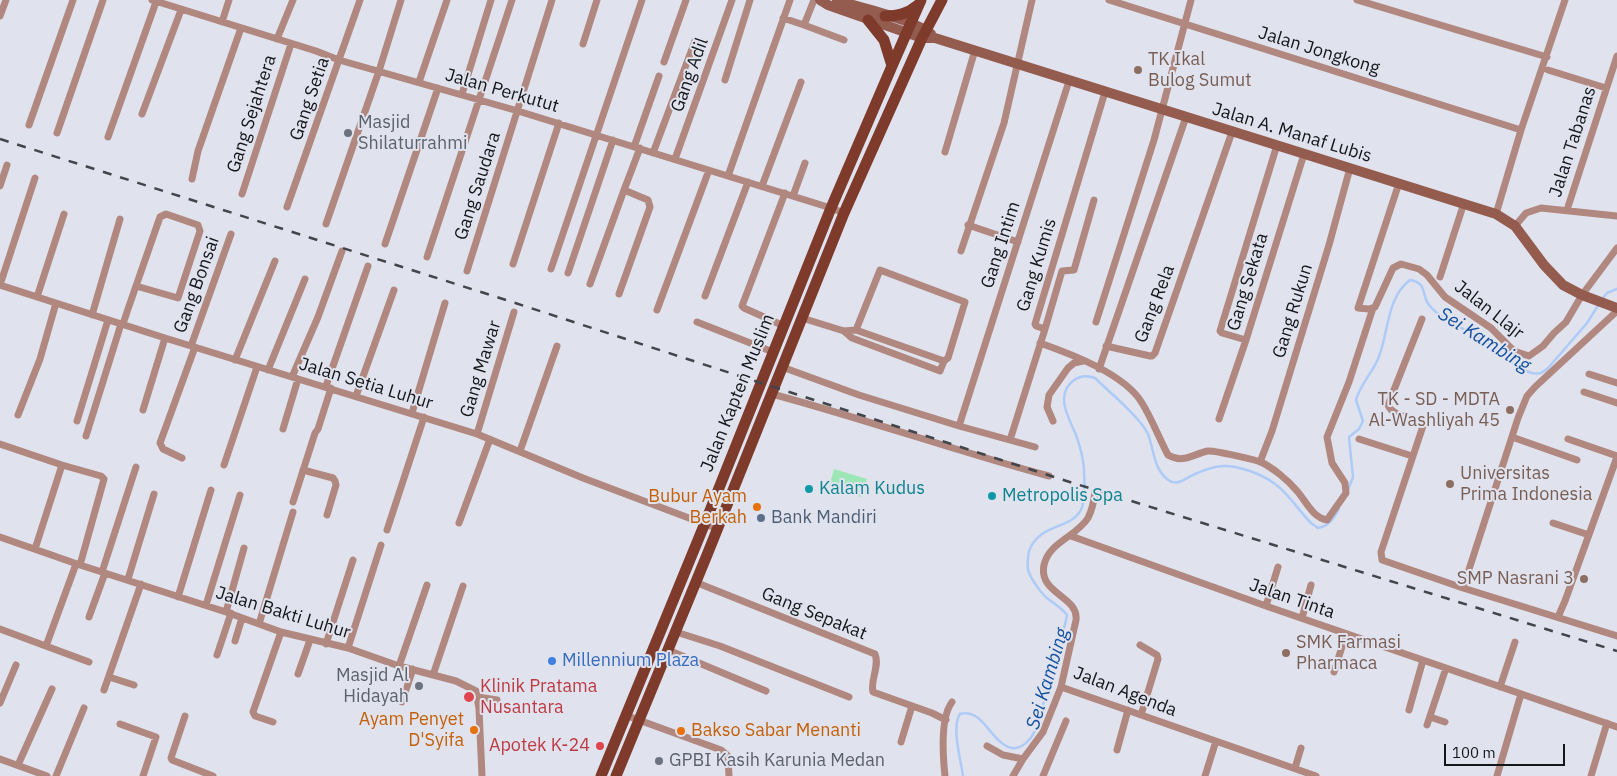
<!DOCTYPE html>
<html>
<head>
<meta charset="utf-8">
<style>
	body { margin:0 }
	#map { position:relative; width:1617px; height:776px; overflow:hidden; background:#e0e3ee; font-family:"IBM Plex Sans",sans-serif }
	canvas { display:block }
	.scale { position:absolute; left:1444px; top:744px; width:121px; height:22px; box-sizing:border-box; border:2px solid #15161a; border-top:0; padding-left:6px; font-size:15px; line-height:18px; white-space:nowrap; color:#15161a; -webkit-text-stroke:4px #e0e3ee; paint-order:stroke }
</style>
</head>
<body>
<div id="map">
<canvas width="1617" height="776"></canvas>
<div class="scale">100 m</div>
</div>
<script>
const context = document.querySelector('canvas').getContext('2d');
context.lineJoin = 'round';
function paint(path, color) {
  context.fillStyle = color;
  context.fill(path, 'evenodd');
}
function strokePath(path, color, width, dash) {
  context.strokeStyle = color;
  context.lineWidth = width;
  context.lineCap = dash ? 'butt' : 'round';
  context.setLineDash(dash || []);
  context.stroke(path);
}
function drawText(font, color, halo, rows, align = 'center') {
  context.font = font + ' "IBM Plex Sans",sans-serif';
  context.lineWidth = 4;
  context.setLineDash([]);
  context.textBaseline = 'middle';
  context.strokeStyle = halo;
  context.fillStyle = color;
  for (const [text, x, y, turn = 0] of rows) {
    context.save();
    context.translate(x, y);
    context.rotate((+turn || 0) * Math.PI / 180);
    context.textAlign = isNaN(turn) ? turn : align;
    if (halo) context.strokeText(text, 0, 0);
    context.fillText(text, 0, 0);
    context.restore();
  }
}
paint(new Path2D(`
	M834,469L867,479L861,497L829,487Z`), '#9de7b7');
strokePath(new Path2D(`
	M1602,299L1607,293L1617,289
	M1348,490L1353,477L1349,437L1359,429L1363,421L1356,400C1360,385 1372,373 1378,359C1389,333 1386,298 1410,280C1428,283 1421,295 1429,305C1443,322 1467,329 1484,341C1499,351 1514,368 1532,373C1540,375 1544,372 1549,367L1587,323L1599,304
	M963,776C961,760 951,727 960,714C983,707 991,744 1012,748C1018,749 1025,745 1029,740C1044,722 1044,693 1050,671C1055,652 1064,635 1067,615C1061,607 1054,604 1047,598C1040,592 1031,579 1028,570C1027,564 1028,557 1029,551C1039,524 1068,529 1079,513C1087,502 1084,482 1084,469C1083,457 1080,446 1076,435C1069,418 1054,395 1074,380C1081,375 1087,375 1095,378C1109,392 1140,417 1148,434C1154,450 1154,472 1170,481C1179,486 1187,477 1195,474C1204,470 1214,466 1224,466C1240,466 1262,474 1275,484C1289,494 1299,511 1311,523L1318,528C1329,526 1334,518 1339,509`), '#adcbf6', 2.5);
strokePath(new Path2D(`
	M152,0L316,51L339,60L518,111L831,208L844,213
	M1109,0L1521,130
	M1357,0L1547,57
	M0,16L6,0
	M783,18L804,25L814,0
	M222,22L229,0
	M804,25L844,40
	M277,39L293,0
	M583,44L597,0
	M664,62L686,0
	M1548,70L1606,88
	M725,80L750,0
	M419,82L447,0
	M462,94L491,0
	M142,114L181,10
	M29,125L73,0
	M57,133L103,0
	M108,137L156,2
	M634,147L659,76
	M945,152L975,50
	M653,153L695,41
	M675,159L732,0
	M728,176L790,0
	M192,179L198,151L241,28
	M1399,183L1358,308L1369,309L1375,307L1393,268L1401,264L1419,269L1427,275L1445,297L1491,328L1514,351L1529,356L1543,346L1554,333L1566,322L1582,295L1617,248
	M0,186L7,165
	M762,186L801,82
	M242,194L291,44
	M793,196L805,163
	M287,207L360,0
	M1567,210L1617,56
	M1496,214L1521,130L1565,0
	M326,224L379,71L401,0
	M968,225L1018,242
	M1515,226L1526,213L1541,208L1617,216
	M385,244L438,88
	M961,251L1004,123L1032,0
	M427,257L512,0
	M513,264L559,123
	M551,269L642,0
	M467,271L552,0
	M568,273L613,140
	M1440,277L1464,203
	M590,284L624,190
	M0,285L165,338L477,434L583,478L718,529
	M0,285L35,178
	M619,294L650,207L648,200L624,190L640,148
	M705,296L748,182
	M37,297L64,214
	M657,310L709,170
	M92,315L120,219
	M802,318L844,331L856,330L944,361
	M1422,319L1388,405C1393,418 1415,416 1423,426L1381,552L1382,560L1463,588L1617,636
	M697,322L773,352
	M1096,322L1154,140L1191,0
	M123,324L128,309L160,217L166,214L198,225L200,231L178,298L136,286
	M784,326L744,308L742,306L785,193
	M1045,329L1062,271L1074,270L1094,200
	M844,331L852,338L940,371L944,361L948,358L965,302L880,270L856,330
	M1246,340L1222,333L1220,331L1277,145
	M1040,343C1071,354 1125,374 1142,403C1152,419 1159,438 1168,455C1183,464 1193,454 1208,451C1214,450 1255,460 1261,462C1273,468 1288,480 1297,491C1306,501 1312,517 1327,520L1346,493L1345,483L1332,463L1327,437L1349,382L1373,308
	M191,346L231,234
	M1106,346L1150,356H1152L1155,353L1232,132
	M235,360L275,261
	M782,367L859,395L959,426L1069,81
	M1099,369L1186,117
	M268,370L305,279
	M1589,374L1617,383
	M292,377L318,317L342,251
	M326,386L368,266
	M1584,392L1617,403
	M772,394C865,419 956,451 1049,476
	M356,396L394,290
	M143,410L165,338
	M412,413L445,303
	M18,415L40,359L56,303
	M1219,419L1246,340L1304,154
	M77,421L108,320
	M1053,421L1047,407L1049,395L1068,368L1074,363L1083,361
	M959,426L1035,447
	M283,429L298,379
	M477,434L514,312
	M86,436L121,324
	M1512,437L1577,460
	M1359,439L1412,456
	M1568,439L1617,456
	M1010,440L1045,329L1036,326L1035,324L1105,92
	M0,444L62,465L101,476L104,479L80,565
	M520,451L557,346
	M182,458L163,449L160,443L195,347
	M1260,462L1272,431L1329,245L1350,168
	M224,465L257,367
	M303,470L333,478L335,481L336,485L327,515
	M293,502L315,433L318,429L331,388
	M459,523L490,439
	M1553,523L1589,535
	M387,530L424,417
	M1071,536L1266,606L1617,727
	M0,537L80,565L226,612L281,632L348,648L399,666L456,681L476,691L479,709L482,776
	M35,549L62,465
	M102,572L136,467
	M128,579L154,494
	M695,582L875,654C880,666 870,680 873,692L932,713L946,720
	M1463,588L1518,418L1527,396L1535,387L1617,311
	M178,597L211,490
	M206,605L240,495
	M1266,606L1278,567
	M226,612L244,548
	M89,617L105,573
	M1558,617L1565,601L1617,457
	M1302,618L1311,585
	M259,624L293,512
	M0,629L89,662
	M676,632L720,646L849,697
	M235,641L242,618
	M326,644L353,560
	M1140,645L1157,655L1158,659L1141,715
	M46,646L76,564
	M348,648L381,545
	M668,650L766,691
	M217,655L231,613
	M399,666L427,585
	M1334,672L1346,634
	M298,674L310,640
	M433,675L463,586
	M109,677L134,685
	M1061,687L1316,776
	M1500,687L1515,642
	M104,690L141,584
	M478,697L497,700
	M402,702L413,669
	M0,703L16,665
	M1409,710L1423,660
	M625,715L721,750L728,756L729,776
	M185,716L171,758L172,760L213,776
	M1430,717L1445,722
	M273,722L255,716L253,712L281,632
	M120,724L156,737L143,776
	M1427,725L1446,668
	M901,742L912,706
	M987,746L1003,755L1023,759L1013,776
	M1117,750L1128,710
	M0,759L47,776
	M1023,759L1043,732L1061,687L1076,620C1079,596 1038,594 1044,565C1049,542 1076,537 1088,518C1092,510 1094,501 1095,492
	M18,765L52,689
	M1295,768L1301,748
	M56,776L84,708
	M945,776C943,757 940,718 952,702
	M1043,776L1066,721
	M1205,776L1216,741
	M1497,776L1521,694
	M1591,776L1607,723`), '#b0887f', 7);
strokePath(new Path2D(`
	M820,0L828,5L922,38H935L1496,214L1515,226L1544,265L1563,285L1582,295L1617,308
	M837,0C859,8 916,20 931,34`), '#945c4f', 10);
strokePath(new Path2D(`
	M885,16C898,16 907,14 918,5
	M868,20L884,40L892,66
	M601,776L705,523L831,208L892,66L921,0
	M616,776L707,555L844,213L922,38L942,0`), '#7e3b2c', 11);
strokePath(new Path2D(`
	M0,139L506,300L761,383L1073,483L1617,651`), '#43454a', 2.5, [9, 9]);
for (const [x, y, r, color] of [
	[1138,70,5,"#8d6e63"],
	[348,133,5,"#6b7280"],
	[1510,410,5,"#8d6e63"],
	[1450,484,5,"#8d6e63"],
	[809,489,5,"#0f9aa8"],
	[992,496,5,"#0f9aa8"],
	[757,507,5,"#e8710a"],
	[761,518,5,"#5c6f8a"],
	[1584,579,5,"#8d6e63"],
	[1286,653,5,"#8d6e63"],
	[552,661,5,"#3f7fe0"],
	[419,686,5,"#6b7280"],
	[469,697,6,"#e0444e"],
	[474,730,5,"#e8710a"],
	[681,731,5,"#e8710a"],
	[600,746,5,"#e0444e"],
	[659,761,5,"#6b7280"]
]) {
  const dot = new Path2D();
  dot.arc(x, y, r, 0, 2 * Math.PI);
  context.fillStyle = color;
  context.fill(dot);
  strokePath(dot, '#e0e3ee', 2);
}
drawText('18px', '#15161a', '#e0e3ee', [
	["Jalan Jongkong",1319,51,17],
	["Gang Adil",690,75,-70],
	["Jalan Perkutut",502,91,16],
	["Gang Setia",310,99,-71],
	["Gang Sejahtera",252,114,-72],
	["Jalan A. Manaf Lubis",1292,133,17],
	["Jalan Tabanas",1573,142,-72],
	["Gang Saudara",478,186,-72],
	["Gang Intim",1001,245,-72],
	["Gang Kumis",1037,265,-73],
	["Gang Sekata",1248,282,-73],
	["Gang Bonsai",197,285,-70],
	["Gang Rela",1155,304,-69],
	["Jalan Llajr",1489,310,38],
	["Gang Rukun",1293,311,-73],
	["Gang Mawar",481,369,-73],
	["Jalan Setia Luhur",366,384,17],
	["Jalan Kapten Muslim",738,393,-68],
	["Jalan Tinta",1292,599,19],
	["Jalan Bakti Luhur",283,613,17],
	["Gang Sepakat",814,614,22],
	["Jalan Agenda",1125,692,21]
]);
drawText('18px', '#785e54', '#e0e3ee', [
	["TK Ikal",1148,60],
	["Bulog Sumut",1148,81],
	["TK - SD - MDTA",1500,400,"right"],
	["Al-Washliyah 45",1500,421,"right"],
	["Universitas",1460,474],
	["Prima Indonesia",1460,495],
	["SMP Nasrani 3",1574,579,"right"],
	["SMK Farmasi",1296,643],
	["Pharmaca",1296,664]
], 'left');
drawText('18px', '#5b616d', '#e0e3ee', [
	["Masjid",358,123],
	["Shilaturrahmi",358,144],
	["Masjid Al",409,676,"right"],
	["Hidayah",409,697,"right"],
	["GPBI Kasih Karunia Medan",669,761]
], 'left');
drawText('18px', '#0d838f', '#e0e3ee', [
	["Kalam Kudus",819,489],
	["Metropolis Spa",1002,496]
], 'left');
drawText('18px', '#c56008', '#e0e3ee', [
	["Bubur Ayam",747,497],
	["Berkah",747,518],
	["Ayam Penyet",464,720],
	["D'Syifa",464,741],
	["Bakso Sabar Menanti",691,731,"left"]
], 'right');
drawText('18px', '#4e5e75', '#e0e3ee', [
	["Bank Mandiri",771,518]
], 'left');
drawText('18px', '#366cbe', '#e0e3ee', [
	["Millennium Plaza",562,661]
], 'left');
drawText('18px', '#be3a42', '#e0e3ee', [
	["Klinik Pratama",480,687],
	["Nusantara",480,708],
	["Apotek K-24",590,746,"right"]
], 'left');
drawText('italic 19px', '#1351a1', '#e0e3ee', [
	["Sei Kambing",1484,340,32],
	["Sei Kambing",1048,679,-73]
]);
</script>
</body>
</html>
